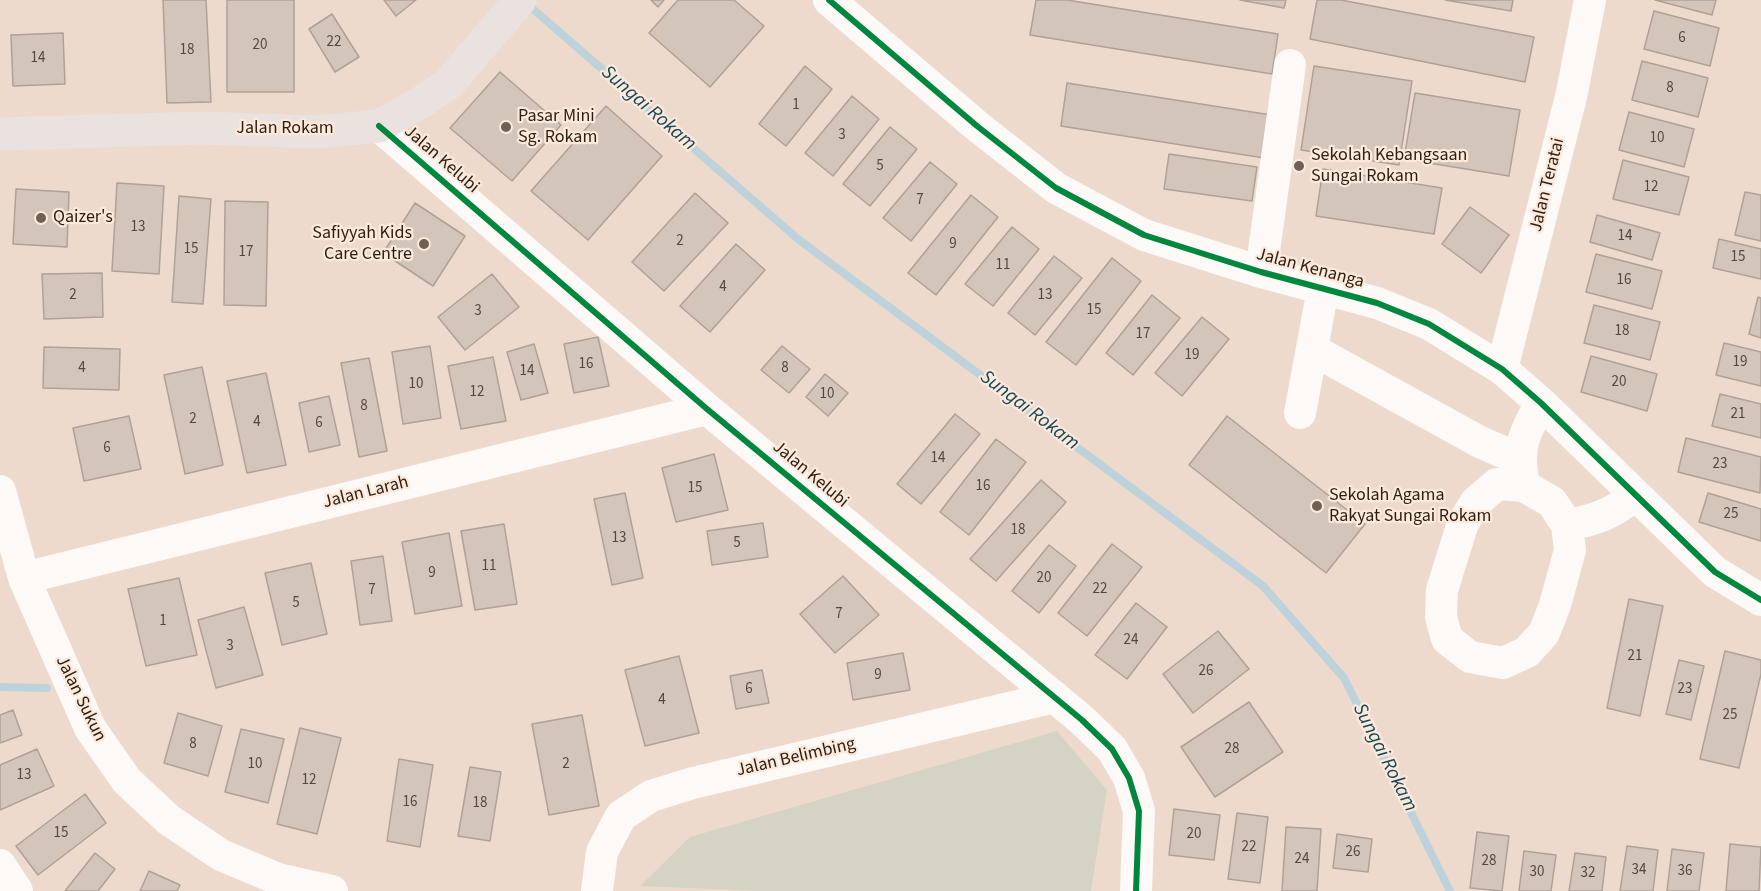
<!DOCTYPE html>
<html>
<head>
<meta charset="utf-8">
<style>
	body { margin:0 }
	canvas { display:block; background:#eddacc }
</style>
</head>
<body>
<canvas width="1761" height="891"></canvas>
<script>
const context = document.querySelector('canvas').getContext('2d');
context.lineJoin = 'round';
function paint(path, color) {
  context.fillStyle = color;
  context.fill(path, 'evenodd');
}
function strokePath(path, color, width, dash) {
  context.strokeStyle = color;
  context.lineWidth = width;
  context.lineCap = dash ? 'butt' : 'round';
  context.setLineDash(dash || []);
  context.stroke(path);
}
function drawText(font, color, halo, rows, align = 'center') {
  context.font = font + ' "Source Sans 3",sans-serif';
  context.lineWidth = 4.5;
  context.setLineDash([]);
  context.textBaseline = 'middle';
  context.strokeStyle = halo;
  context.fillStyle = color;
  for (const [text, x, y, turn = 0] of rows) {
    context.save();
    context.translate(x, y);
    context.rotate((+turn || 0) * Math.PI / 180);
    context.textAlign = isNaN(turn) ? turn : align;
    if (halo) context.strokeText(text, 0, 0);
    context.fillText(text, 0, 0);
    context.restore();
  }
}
paint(new Path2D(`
	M1057,731L1107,790L1091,891H756L640,886L690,837Z`), '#d5d4c4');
strokePath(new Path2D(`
	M526,3L798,239L1263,586L1344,678L1450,891
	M0,687L47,688`), '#bdd2db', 8);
const building = new Path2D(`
	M163,0H206L211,102L167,103Z
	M227,0H294V92H227Z
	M384,0H416L396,16Z
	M651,0H664L658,7Z
	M678,0H734L764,26L710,87L649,33Z
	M1036,0H1067L1278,34L1272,74L1030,35Z
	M1240,0H1286L1284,8Z
	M1317,0H1341L1534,37L1525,82L1310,39Z
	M1445,0H1513L1511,11Z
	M1655,0H1716L1712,15Z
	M1654,11L1719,28L1710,66L1644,49Z
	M332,14L359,57L335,72L309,29Z
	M63,33L65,84L13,86L11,35Z
	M1642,61L1708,78L1698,117L1632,100Z
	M805,66L832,89L786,146L759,124Z
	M1314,66L1412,81L1399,165L1301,150Z
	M500,72L561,125L512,181L450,128Z
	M1067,83L1271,115L1264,158L1061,126Z
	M1415,93L1520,110L1509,176L1404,159Z
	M852,96L879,119L833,176L805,153Z
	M606,106L662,156L588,240L531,191Z
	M1629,112L1694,129L1684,167L1619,150Z
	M890,127L917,149L870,206L843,184Z
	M1169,154L1257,167L1252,201L1164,189Z
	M1623,160L1689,177L1679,215L1613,199Z
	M930,162L957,184L911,241L883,218Z
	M1323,169L1442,188L1434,234L1316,216Z
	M117,183L164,186L159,274L112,271Z
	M16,189L69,192L67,247L13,244Z
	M1745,192L1761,195V241L1735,235Z
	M695,193L728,223L664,291L632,262Z
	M971,195L998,217L936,295L908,273Z
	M179,196L211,199L203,304L172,302Z
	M225,201L268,202L266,306L224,305Z
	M415,203L465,236L433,286L383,253Z
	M1470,207L1509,235L1481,273L1442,244Z
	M1597,215L1660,233L1652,260L1590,242Z
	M1012,227L1039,249L993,306L965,284Z
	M1719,239L1761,249V279L1713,268Z
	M736,244L765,270L710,332L680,306Z
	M1596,254L1662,271L1652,309L1586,292Z
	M1054,256L1082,278L1035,335L1008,313Z
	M1112,258L1141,281L1076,365L1046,342Z
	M102,273L103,317L44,319L42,274Z
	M492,274L519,307L465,350L438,317Z
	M1152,295L1180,318L1133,375L1106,353Z
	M1758,297L1761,298V338L1749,334Z
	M1594,305L1660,322L1650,360L1584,343Z
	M1202,317L1229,339L1182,396L1155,373Z
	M598,337L609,386L574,393L564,344Z
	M1724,343L1761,352V386L1716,375Z
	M534,344L548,393L521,400L507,352Z
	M430,346L441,418L403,424L392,352Z
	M782,346L810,369L789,393L761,370Z
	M44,347L120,349L119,390L43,388Z
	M1591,356L1657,374L1647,411L1581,392Z
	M493,357L506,421L461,429L448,366Z
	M369,358L387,451L359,457L341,363Z
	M202,367L223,465L185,474L164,375Z
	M266,373L286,465L247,473L227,381Z
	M825,374L848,393L828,416L806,397Z
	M1720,394L1761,404V438L1712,426Z
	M329,396L340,445L309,452L299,403Z
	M955,414L980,434L921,504L897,484Z
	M129,416L141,469L84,481L73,428Z
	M1227,416L1365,524L1326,573L1189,465Z
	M1686,438L1761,457L1760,493L1678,472Z
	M996,439L1026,462L969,535L940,512Z
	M714,454L728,510L676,522L662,468Z
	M1041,480L1066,502L996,581L970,559Z
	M625,493L643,578L612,585L594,499Z
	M1708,493L1761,509V541L1699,522Z
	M763,523L768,557L712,565L707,531Z
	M504,524L517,604L475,610L461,531Z
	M449,533L462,606L415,614L402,542Z
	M1112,544L1142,567L1087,636L1058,613Z
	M1049,545L1076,566L1039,613L1012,591Z
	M383,556L392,621L360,625L351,561Z
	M311,563L327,634L282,645L265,573Z
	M843,576L879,615L835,653L800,614Z
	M179,578L197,655L146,666L128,589Z
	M1629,599L1663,606L1640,716L1607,708Z
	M1136,603L1167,627L1127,679L1095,655Z
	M244,607L263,675L216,688L198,620Z
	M1218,631L1249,669L1193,713L1163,674Z
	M1725,651L1761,660V674L1739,768L1700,759Z
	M903,653L910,690L853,700L847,663Z
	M679,656L699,733L645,746L625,670Z
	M1679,660L1704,666L1691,720L1666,714Z
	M762,670L769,703L736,709L730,676Z
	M1249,702L1283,752L1215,797L1181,747Z
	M13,710L22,735L0,743V715Z
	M178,713L222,726L208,776L164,763Z
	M582,715L599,806L549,815L532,724Z
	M300,728L341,738L317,834L277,824Z
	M241,729L284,739L268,803L225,792Z
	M37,749L54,786L0,810V765Z
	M399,759L433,765L420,847L387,841Z
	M470,767L501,772L490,841L458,836Z
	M85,794L106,823L38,875L16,846Z
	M1174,809L1220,815L1214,860L1169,855Z
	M1237,813L1268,817L1260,883L1228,879Z
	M1286,827L1321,829L1317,891H1282Z
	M1477,832L1509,836L1502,891L1470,888Z
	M1337,834L1372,839L1368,872L1333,868Z
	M1730,844L1761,847L1759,891H1726Z
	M1627,846L1658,850L1653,891H1620Z
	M1672,849L1704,853L1699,891H1667Z
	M1524,851L1556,855L1551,891H1519Z
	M95,853L115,869L98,891H65Z
	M1575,853L1606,857L1602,891H1569Z
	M149,871L180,885L177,891H140Z`);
paint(building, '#d4c5ba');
strokePath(building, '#afa197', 1.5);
strokePath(new Path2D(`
	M829,0L977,126L1056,188L1144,235L1261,272L1377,303L1429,324L1502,369L1541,403L1715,572L1761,600
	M379,126L707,409L1082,720L1112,749L1129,778L1139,811L1136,891
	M1261,272L1290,65
	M1313,350L1480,442L1519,459
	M1502,369L1571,97L1590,0
	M1300,413L1323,289
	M1523,479C1517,445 1525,432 1541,403
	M1497,484L1524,486L1552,502L1567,525L1570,550L1555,605L1544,633L1527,652L1503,663L1470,657L1447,639L1441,617L1442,590L1463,523L1476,502Z
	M0,491L24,578L90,728L127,781L169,820L221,855L278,879L332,891
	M1567,525C1596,520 1612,514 1635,495
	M24,578L707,409
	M0,865L17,891
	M597,891L602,852L621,816L651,796L693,783L1055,697`), '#fcf9f7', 32);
strokePath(new Path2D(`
	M0,134L203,128L318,132L379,126L423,101L449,83L520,0`), '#eae2de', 33);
strokePath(new Path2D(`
	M829,0L977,126L1056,188L1144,235L1261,272L1377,303L1429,324L1502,369L1541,403L1715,572L1761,600
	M379,126L707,409L1082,720L1112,749L1129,778L1139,811L1136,891`), '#00873e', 6);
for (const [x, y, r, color] of [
	[506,127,6,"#6e6054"],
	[1299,166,6,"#6e6054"],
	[41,218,6,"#6e6054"],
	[424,244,6,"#6e6054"],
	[1317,506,6,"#6e6054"]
]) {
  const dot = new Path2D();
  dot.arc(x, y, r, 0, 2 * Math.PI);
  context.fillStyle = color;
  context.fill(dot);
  strokePath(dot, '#fde9da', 2);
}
drawText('15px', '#54483e', null, [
	["6",1682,39],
	["22",334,43],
	["20",260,46],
	["18",187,51],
	["14",38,59],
	["8",1670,89],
	["1",796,106],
	["3",842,136],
	["10",1657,139],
	["5",880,167],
	["12",1651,188],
	["7",920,201],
	["13",138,228],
	["14",1625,237],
	["2",680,242],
	["9",953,245],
	["15",191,250],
	["17",246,253],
	["15",1738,258],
	["11",1003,266],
	["16",1624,281],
	["4",723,288],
	["2",73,296],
	["13",1045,296],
	["15",1094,311],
	["3",478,312],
	["18",1622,332],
	["17",1143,335],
	["19",1192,356],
	["19",1740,363],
	["16",586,365],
	["4",82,369],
	["8",785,369],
	["14",527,372],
	["20",1619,383],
	["10",416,385],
	["12",477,393],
	["10",827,395],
	["8",364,407],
	["21",1738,415],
	["2",193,420],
	["4",257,423],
	["6",319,424],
	["6",107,449],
	["14",938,459],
	["23",1720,465],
	["16",983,487],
	["15",695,489],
	["25",1731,515],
	["18",1018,531],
	["13",619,539],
	["5",737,544],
	["11",489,567],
	["9",432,574],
	["20",1044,579],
	["22",1100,590],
	["7",372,591],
	["5",296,604],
	["7",839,615],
	["1",163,622],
	["24",1131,641],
	["3",230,647],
	["21",1635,657],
	["26",1206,672],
	["9",878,676],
	["6",749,690],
	["23",1685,690],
	["4",662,701],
	["25",1730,716],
	["8",193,745],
	["28",1232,750],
	["10",255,765],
	["2",566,765],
	["13",24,776],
	["12",309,781],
	["16",410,803],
	["18",480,804],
	["15",61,834],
	["20",1194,835],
	["22",1249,848],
	["26",1353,853],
	["24",1302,860],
	["28",1489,862],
	["34",1639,871],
	["36",1685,872],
	["30",1537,873],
	["32",1588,874]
]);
drawText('18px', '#291e14', '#fde9da', [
	["Pasar Mini",518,117],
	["Sg. Rokam",518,138],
	["Sekolah Kebangsaan",1311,156],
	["Sungai Rokam",1311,177],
	["Qaizer's",53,218],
	["Safiyyah Kids",412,234,"right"],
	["Care Centre",412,255,"right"],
	["Sekolah Agama",1329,496],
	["Rakyat Sungai Rokam",1329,517]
], 'left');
drawText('18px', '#291e14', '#fde9da', [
	["Jalan Rokam",285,129],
	["Jalan Kelubi",441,160,41],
	["Jalan Teratai",1548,185,-76],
	["Jalan Kenanga",1310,269,15],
	["Jalan Kelubi",810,475,40],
	["Jalan Larah",366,493,-14],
	["Jalan Sukun",80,699,64],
	["Jalan Belimbing",796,758,-13]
]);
drawText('italic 20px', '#15475a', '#fde9da', [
	["Sungai Rokam",648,109,41],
	["Sungai Rokam",1029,411,37],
	["Sungai Rokam",1384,758,63]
]);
</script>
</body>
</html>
